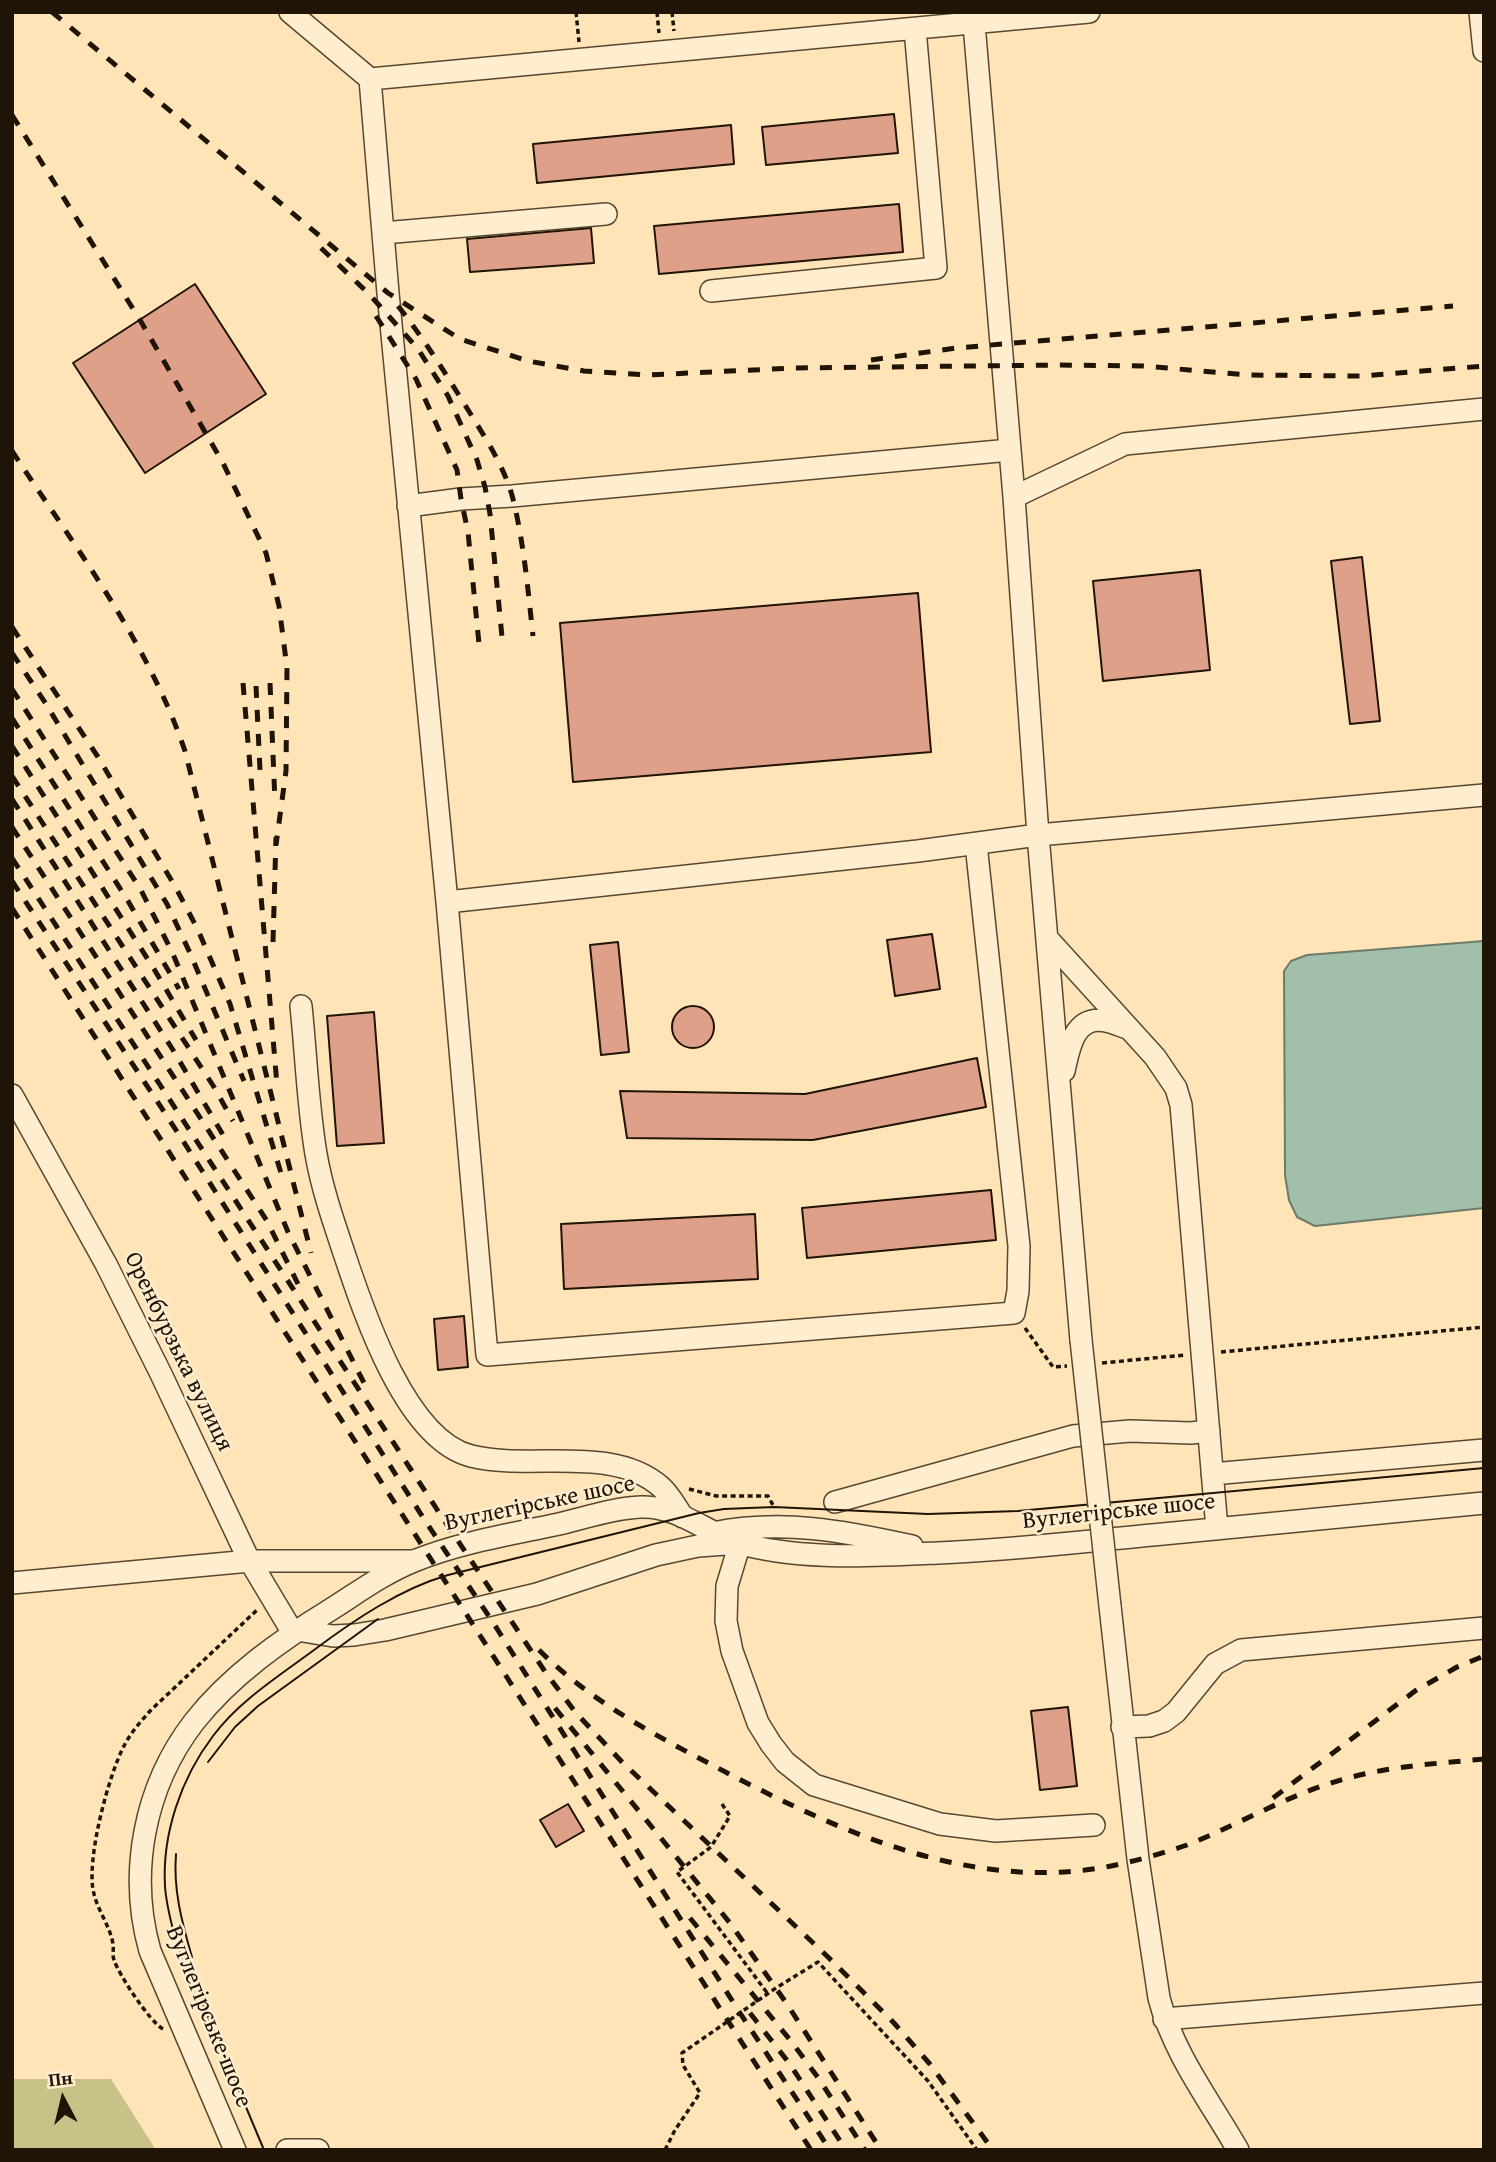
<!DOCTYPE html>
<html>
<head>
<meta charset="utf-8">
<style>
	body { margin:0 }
	#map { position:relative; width:1496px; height:2162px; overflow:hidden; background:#ffe4b7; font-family:"Gentium Book Plus",serif }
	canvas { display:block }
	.frame { position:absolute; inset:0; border:14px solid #1f1405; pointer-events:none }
	.north { position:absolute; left:28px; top:2064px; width:70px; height:70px; -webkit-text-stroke:5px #ffedd0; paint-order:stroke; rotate:353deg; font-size:19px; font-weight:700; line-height:28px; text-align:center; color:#1f1405 }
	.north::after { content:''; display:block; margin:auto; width:24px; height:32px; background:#1f1405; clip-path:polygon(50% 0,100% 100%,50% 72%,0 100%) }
</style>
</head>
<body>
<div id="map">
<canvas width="1496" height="2162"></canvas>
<div class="frame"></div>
<div class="north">Пн</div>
</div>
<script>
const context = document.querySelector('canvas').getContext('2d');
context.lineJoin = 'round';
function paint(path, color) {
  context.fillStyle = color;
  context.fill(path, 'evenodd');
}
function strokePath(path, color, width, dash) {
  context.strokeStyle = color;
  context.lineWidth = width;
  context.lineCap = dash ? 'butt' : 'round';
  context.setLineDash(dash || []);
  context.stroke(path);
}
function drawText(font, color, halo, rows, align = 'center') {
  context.font = font + ' "Gentium Book Plus",serif';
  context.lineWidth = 5;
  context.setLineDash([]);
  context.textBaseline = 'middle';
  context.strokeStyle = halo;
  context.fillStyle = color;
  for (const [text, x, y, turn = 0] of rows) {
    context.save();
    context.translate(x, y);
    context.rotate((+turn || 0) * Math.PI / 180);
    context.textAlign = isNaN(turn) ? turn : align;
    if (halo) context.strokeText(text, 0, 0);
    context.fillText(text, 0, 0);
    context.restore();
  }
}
paint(new Path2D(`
	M12,2079H111L156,2150H12Z`), '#c8c289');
const water = new Path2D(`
	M1484,941V1208L1315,1226L1297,1217L1289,1200L1285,1175L1284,971L1291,961L1307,955Z`);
paint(water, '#a1bfaa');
strokePath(water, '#6d7b68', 2);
const building = new Path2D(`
	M894,114L898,153L766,165L762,127Z
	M731,125L734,164L537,183L533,144Z
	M899,204L903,252L659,274L654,226Z
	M591,228L594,263L470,272L467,239Z
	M195,284L266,394L145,473L73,363Z
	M1362,557L1380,721L1350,724L1331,561Z
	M1200,570L1210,670L1103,681L1093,581Z
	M918,593L931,752L573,782L560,623Z
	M932,934L940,989L895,996L887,940Z
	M618,942L629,1052L601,1055L590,945Z
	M672 1027a21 21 0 1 1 42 0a21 21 0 1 1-42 0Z
	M374,1012L384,1143L337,1146L327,1016Z
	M977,1058L986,1107L813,1140L627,1138L620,1091L805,1094Z
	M991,1190L996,1240L807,1258L802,1208Z
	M755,1214L758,1279L564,1289L561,1224Z
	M464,1316L468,1367L438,1370L434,1319Z
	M1068,1707L1077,1786L1040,1790L1031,1711Z
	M568,1804L584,1831L556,1847L540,1820Z`);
paint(building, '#dea089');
strokePath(building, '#1f1405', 2);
const minor = new Path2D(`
	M290,12L370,79L1089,12
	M973,12L1014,497L1038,835L1081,1340
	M1480,12L1484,51
	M370,79L388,293L447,902L487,1355L1014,1313L1018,1291L1019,1246L976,844
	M383,233L606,214
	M711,291L936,268L915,29
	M1014,497L1125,444L1484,409
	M408,506L461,499L512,496L1010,450
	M447,902L918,851L1038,835L1484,795
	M1047,938L1155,1057L1176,1088L1181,1105L1217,1529
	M301,1006C306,1054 308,1107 316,1154C322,1189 334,1223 345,1256C364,1313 406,1440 471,1456C530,1471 613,1444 661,1487C670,1495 676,1507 683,1517
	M1064,1071C1069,1048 1074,1015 1106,1021C1113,1022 1121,1026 1127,1028
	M12,1095L106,1264L160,1372L247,1556L293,1633
	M1212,1474L1484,1450
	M835,1502L1073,1436L1130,1431L1191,1433L1209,1431
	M713,1533C782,1519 844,1531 912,1546
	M12,1583L250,1561H412
	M1110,1606L1138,1859L1159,1998C1173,2053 1210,2101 1238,2150
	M297,1630L333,1636L354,1635L385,1630L537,1594L656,1555L698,1546L740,1543L727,1586L726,1621L732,1651L758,1723L771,1744L785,1762L814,1785L940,1824L996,1831L1094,1825
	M1122,1727L1149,1726L1164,1721L1176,1712L1215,1664L1241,1650L1484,1628
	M1164,2019L1484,1993
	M235,2150L150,1951C128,1873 144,1787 194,1722C230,1676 281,1640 330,1610C357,1593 384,1573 414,1561C458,1543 507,1535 554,1525C582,1519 612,1508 641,1507C679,1505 709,1536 746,1545C807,1560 875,1556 938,1553C1013,1550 1088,1541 1163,1534C1270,1523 1377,1513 1484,1503
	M287,2150H318`);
strokePath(minor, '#574832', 24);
strokePath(new Path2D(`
	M576,12L579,42
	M657,12L659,33
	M672,12L674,31
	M1025,1328L1053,1367L1067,1366
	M1221,1352L1484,1327
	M1102,1363L1185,1355
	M689,1489L716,1496H768L774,1507
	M722,1804L730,1816L711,1847L677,1872L768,1994
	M163,2029C150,2022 119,1975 114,1960C112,1955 114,1949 113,1944C110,1926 98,1911 94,1894C85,1862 109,1773 125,1744C132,1731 142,1720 151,1710L257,1610
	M665,2150L675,2130L700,2093L683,2065L682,2053L776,1988L818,1962L928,2081L977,2150`), '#1f1405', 3.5, [5, 3.5]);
strokePath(minor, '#ffedd0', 21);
strokePath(new Path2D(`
	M208,1762L235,1727L258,1706L378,1619
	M176,1854C173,1889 182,1923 192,1957
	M264,2150L175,1938C171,1921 166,1904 165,1886C162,1834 181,1778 213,1736C239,1701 279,1676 314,1650C354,1620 400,1589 448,1575L699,1513L724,1509L774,1507L928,1514L1018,1511L1484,1468`), '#1f1405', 2);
strokePath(new Path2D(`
	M52,12L388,293L460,339L528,361L584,371L648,375L794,368L1060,365L1143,366L1249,375L1361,376L1484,366
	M12,115L140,320L223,463L266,553L279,606L287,668L286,771L276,845
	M321,248L370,295L418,349L448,396L477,460L485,487L490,514L503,647
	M398,306C425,340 447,376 470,413C486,439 505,468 513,499C524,544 528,590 533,636
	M376,316L416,379L457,470L461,499L468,532L480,654
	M871,360L956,348L1453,306
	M12,451C75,547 148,642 185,751L311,1253
	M12,627L98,757L176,888L198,930L230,1004L284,1183
	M12,653L46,704L167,904L190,953L244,1081
	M243,683L277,1085
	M270,683L275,802
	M256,686L260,770
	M12,689L141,890L173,954L288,1232L364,1383
	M12,718L128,901L179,989
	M12,746L154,969L196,1040
	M12,776L214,1087L233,1121
	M12,799L173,1050L226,1140
	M12,827L267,1221L298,1284
	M12,858L438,1511L546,1673L576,1713L622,1762L829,1958L894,2023L929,2063L993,2150
	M12,881L178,1133L424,1519L494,1624L740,2013L830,2150
	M12,908L811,2150
	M273,942L276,837
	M539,1650C589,1700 651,1733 714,1766C834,1829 966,1892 1106,1867C1132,1862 1161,1854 1187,1845C1235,1826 1279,1800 1328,1784C1378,1767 1431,1764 1484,1759
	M555,1708L730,1923L787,2004L881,2150
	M1273,1798L1415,1691L1457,1667L1484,1656
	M690,1918L791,2041L819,2079L865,2150
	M750,2013L789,2063L846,2150`), '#1f1405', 5, [12, 12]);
const minorBridge = new Path2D(`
	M1081,1340L1110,1606`);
strokePath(minorBridge, '#574832', 24, []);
strokePath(minorBridge, '#ffedd0', 21);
drawText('24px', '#1f1405', '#ffedd0', [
	["Оренбурзька вулиця",178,1352,64],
	["Вуглегірське шосе",540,1504,-12],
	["Вуглегірське шосе",1119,1512,-6],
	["Вуглегірське шосе",208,2017,68]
]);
</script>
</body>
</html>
